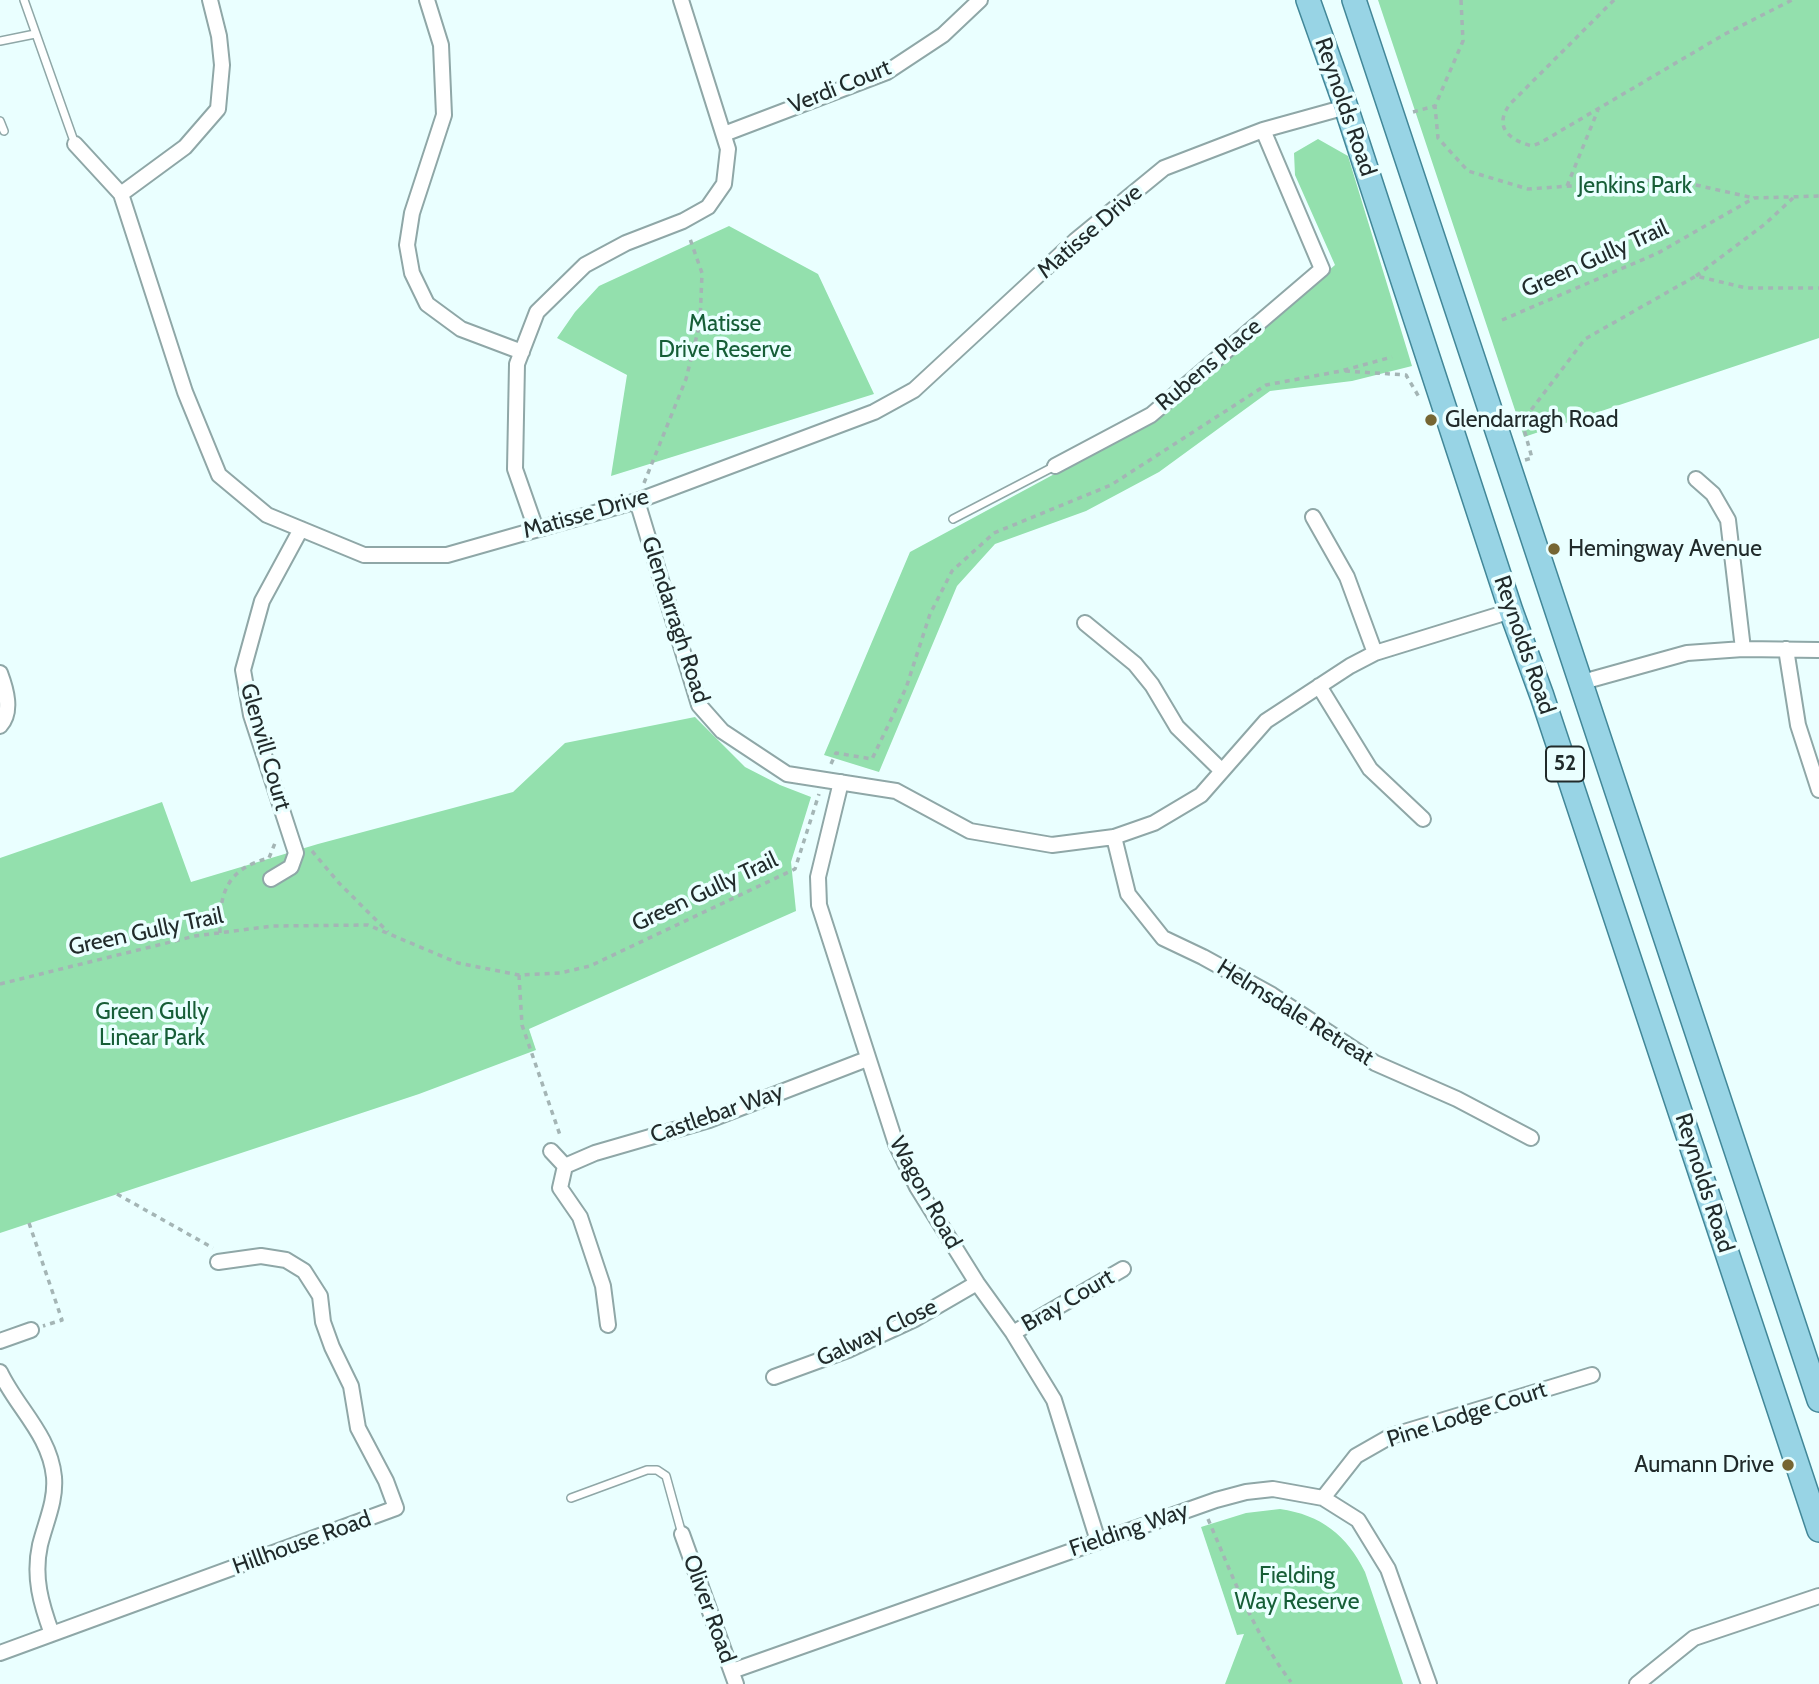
<!DOCTYPE html>
<html>
<head>
<meta charset="utf-8">
<style>
	body { margin:0 }
	canvas { display:block; background:#eaffff }
</style>
</head>
<body>
<canvas width="1819" height="1684"></canvas>
<script>
const context = document.querySelector('canvas').getContext('2d');
context.lineJoin = 'round';
function paint(path, color) {
  context.fillStyle = color;
  context.fill(path, 'evenodd');
}
function strokePath(path, color, width, dash) {
  context.strokeStyle = color;
  context.lineWidth = width;
  context.lineCap = dash ? 'butt' : 'round';
  context.setLineDash(dash || []);
  context.stroke(path);
}
function drawText(font, color, halo, rows, align = 'center') {
  context.font = font + ' Cabin,sans-serif';
  context.lineWidth = 7;
  context.setLineDash([]);
  context.textBaseline = 'middle';
  context.strokeStyle = halo;
  context.fillStyle = color;
  for (const [text, x, y, turn = 0] of rows) {
    context.save();
    context.translate(x, y);
    context.rotate((+turn || 0) * Math.PI / 180);
    context.textAlign = isNaN(turn) ? turn : align;
    if (halo) context.strokeText(text, 0, 0);
    context.fillText(text, 0, 0);
    context.restore();
  }
}
paint(new Path2D(`
	M1378,0H1819V338L1524,437Z
	M1318,139L1348,156L1412,366L1352,381L1270,391L1159,472L1086,511L995,544L957,586L879,772L824,755L910,552L1160,417L1335,265L1295,175L1294,153Z
	M729,226L818,274L874,394L611,476L627,375L557,338L575,312L599,286Z
	M695,717L745,767L780,785L811,797L791,862L796,911L529,1029L536,1050L419,1094L0,1233V858L162,802L191,882L318,844L513,792L565,743Z
	M1280,1509C1321,1515 1347,1535 1365,1572L1403,1684H1225L1244,1634L1237,1635L1201,1527L1246,1513Z`), '#93e0ad');
const service = new Path2D(`
	M24,0L75,144
	M0,41L35,34
	M0,121L4,131
	M953,519L1055,466
	M571,1498L647,1470H657L666,1476L682,1534`);
const minor = new Path2D(`
	M427,0L441,45L444,115L412,213L407,245L412,273L427,304L461,329L522,352
	M724,134L887,72L943,35L980,0
	M75,144L121,194L185,392L219,475L267,515L364,555H447L637,501L874,412L914,390L1075,241L1164,168L1263,130L1346,107
	M121,194L185,147L218,109L222,65L219,36L210,0
	M1055,466L1151,415L1322,269L1263,130
	M1696,479L1713,494L1728,520L1743,649
	M637,501L699,705L722,731L787,774L896,791L970,831L1052,845L1114,837L1154,823L1201,795L1266,721L1350,666L1375,653L1511,611
	M1313,517L1347,577L1375,653
	M536,529L515,469L517,364L537,312L585,265L626,243L683,221L708,207L724,184L728,149L681,0
	M1085,623L1135,664L1152,685L1177,727L1222,771
	M1786,649L1798,725L1819,790
	M0,673C6,689 13,712 0,726
	M1579,683L1687,653L1743,649L1819,650
	M1319,686L1370,769L1423,819
	M841,782L818,877L819,905L896,1144L917,1187L977,1283L1013,1333L1054,1400L1098,1541
	M1114,837L1128,894L1163,938L1203,957L1272,995L1375,1063L1457,1099L1531,1138
	M271,879L291,867L296,853L251,715L243,670L262,601L301,529
	M551,1151L565,1166
	M608,1325L603,1286L580,1217L560,1188L565,1166L595,1153L709,1120L867,1059
	M1013,1333L1123,1269
	M0,1341L31,1330
	M0,1372C17,1408 50,1435 54,1477C56,1501 46,1521 40,1545C33,1577 41,1604 52,1634
	M774,1377L848,1350L915,1319L977,1283
	M1323,1498L1356,1456L1391,1436L1592,1375
	M682,1534L736,1684
	M0,1653L396,1508L386,1481L358,1428L351,1386L332,1347L323,1322L320,1296L304,1271L286,1260L261,1256L218,1262
	M732,1671L1216,1500L1246,1492L1273,1489L1323,1498L1358,1520L1388,1569L1429,1684
	M1637,1684L1694,1638L1819,1596`);
const primary = new Path2D(`
	M1308,0L1346,107L1511,611L1542,696L1819,1530
	M1354,0L1819,1400`);
strokePath(service, '#8fa7a7', 10);
strokePath(minor, '#8fa7a7', 18);
strokePath(primary, '#428798', 26);
strokePath(new Path2D(`
	M1461,0L1463,41L1435,106L1438,138L1468,171L1528,189L1669,179L1754,198
	M1614,0L1510,104C1493,127 1509,140 1532,146L1540,143L1725,34L1792,0
	M1413,112L1435,106
	M1567,186L1598,110
	M1696,276L1765,224L1793,198
	M1502,320L1658,253L1754,198L1819,196
	M1345,371L1406,375L1419,397
	M1525,460L1532,458L1522,422L1585,339L1696,276L1746,288H1819
	M644,483L686,379L700,323L702,273L689,236
	M831,764L836,753L872,759L906,688L930,614L952,571L994,533L1111,485L1266,385L1341,371L1392,357
	M312,851L339,883L388,932
	M220,933C219,892 227,869 269,858L275,843
	M519,975L522,1025L561,1138
	M0,984L195,936L273,926L368,925L458,963L519,975L560,973L590,966L795,869L819,794
	M117,1194L213,1248
	M29,1223L62,1320L43,1326
	M1208,1519C1233,1577 1253,1632 1291,1682`), '#a4b5b5', 3.5, [5, 5]);
strokePath(service, '#fff', 7);
strokePath(minor, '#fff', 14);
strokePath(primary, '#98d4e5', 23);
for (const [x, y, r, color] of [
	[1431,420,7,"#766633"],
	[1554,549,7,"#766633"],
	[1788,1465,7,"#766633"]
]) {
  const dot = new Path2D();
  dot.arc(x, y, r, 0, 2 * Math.PI);
  context.fillStyle = color;
  context.fill(dot);
  strokePath(dot, '#eaffff', 2.5);
}
for (const [x, y, w] of [
	[1565,764,38]
]) {
  const box = new Path2D();
  box.roundRect(x - w / 2, y - 17.5, w, 35, 5);
  context.fillStyle = '#eaffff';
  context.fill(box);
  strokePath(box, '#212b2b', 2);
}
drawText('bold 21px', '#212b2b', null, [
	["52",1565,764]
]);
drawText('23px', '#212b2b', '#eaffff', [
	["Verdi Court",840,87,-22],
	["Reynolds Road",1345,107,71],
	["Matisse Drive",1090,232,-41],
	["Green Gully Trail",1595,259,-24],
	["Rubens Place",1209,365,-40],
	["Matisse Drive",586,514,-16],
	["Glendarragh Road",675,620,72],
	["Reynolds Road",1524,645,71],
	["Glenvill Court",265,747,74],
	["Green Gully Trail",705,892,-25],
	["Green Gully Trail",146,932,-12],
	["Helmsdale Retreat",1295,1013,32],
	["Castlebar Way",717,1114,-19],
	["Reynolds Road",1704,1183,72],
	["Wagon Road",925,1193,61],
	["Bray Court",1068,1301,-30],
	["Galway Close",877,1333,-25],
	["Pine Lodge Court",1467,1415,-18],
	["Fielding Way",1129,1530,-19],
	["Hillhouse Road",302,1543,-20],
	["Oliver Road",709,1609,70]
]);
drawText('23px', '#165e37', '#eaffff', [
	["Jenkins Park",1635,186],
	["Matisse",725,324],
	["Drive Reserve",725,350],
	["Green Gully",152,1012],
	["Linear Park",152,1038],
	["Fielding",1297,1576],
	["Way Reserve",1297,1602]
]);
drawText('23px', '#212b2b', '#eaffff', [
	["Glendarragh Road",1445,420],
	["Hemingway Avenue",1568,549],
	["Aumann Drive",1774,1465,"right"]
], 'left');
</script>
</body>
</html>
